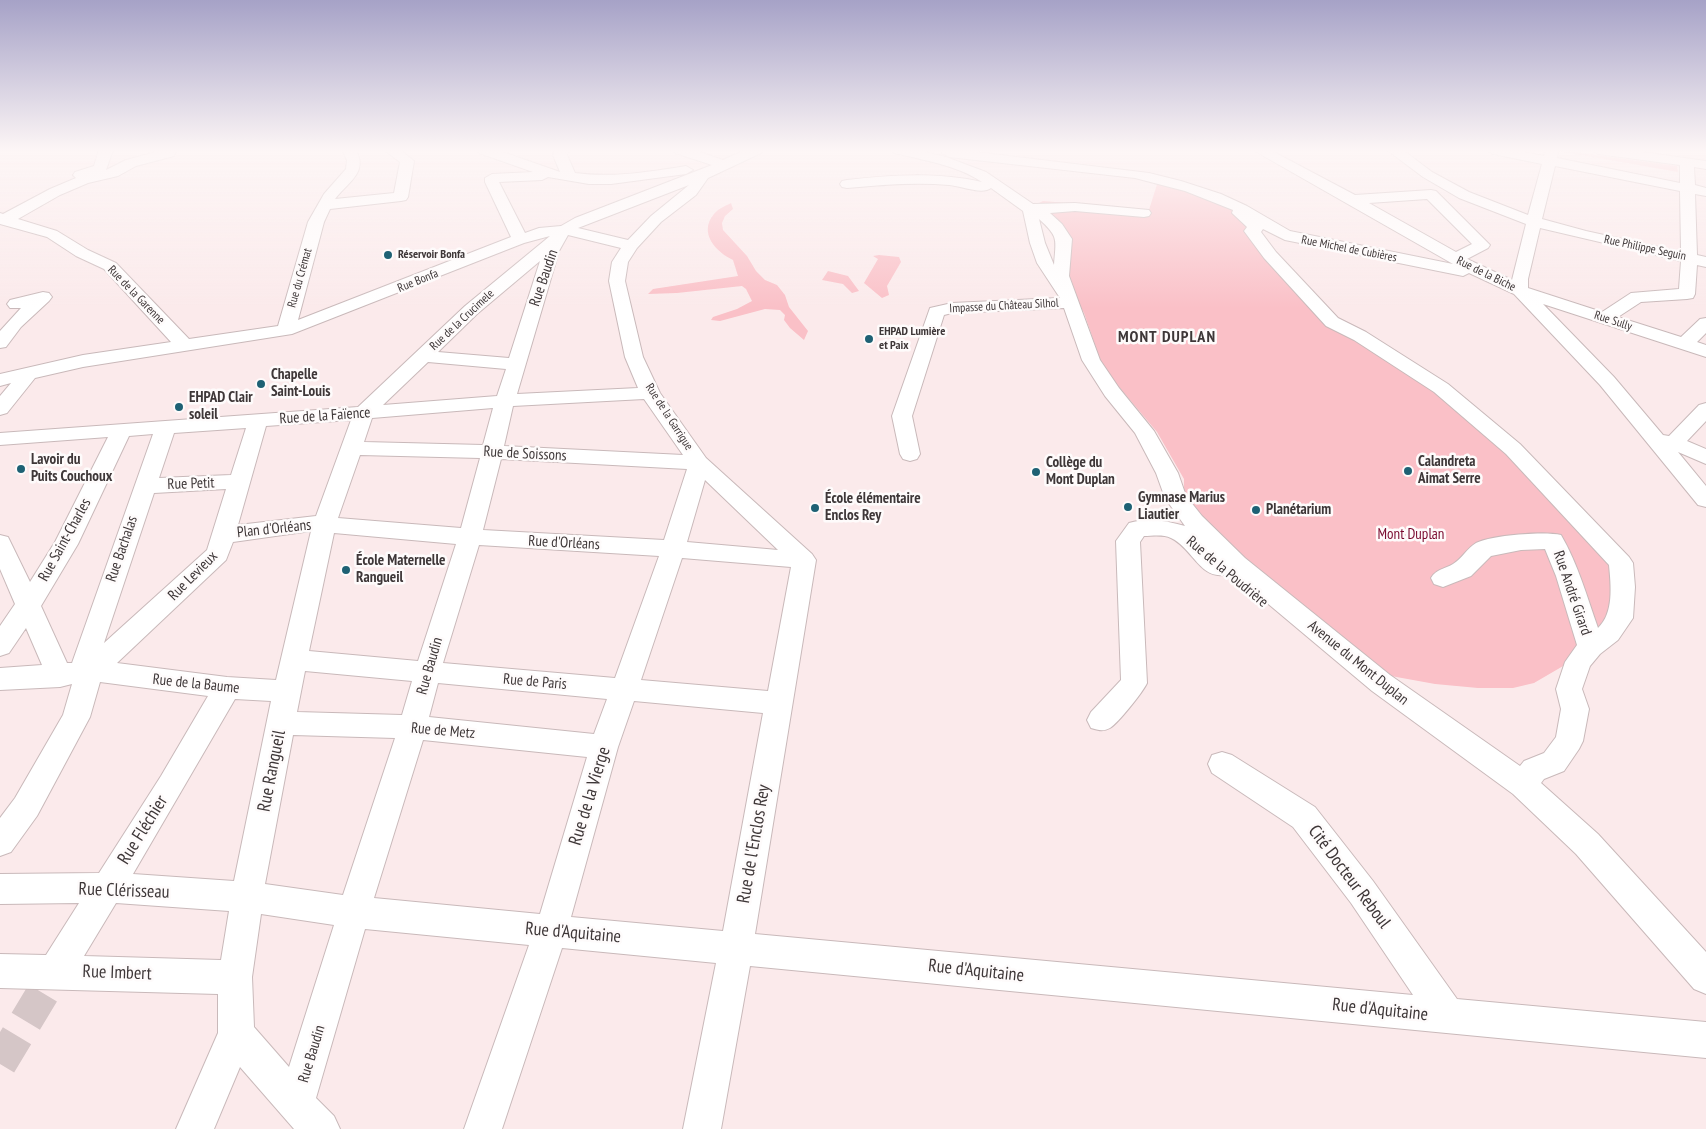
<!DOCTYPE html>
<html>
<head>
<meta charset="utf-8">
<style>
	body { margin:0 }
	canvas { display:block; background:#fbeaeb }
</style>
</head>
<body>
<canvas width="1706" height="1129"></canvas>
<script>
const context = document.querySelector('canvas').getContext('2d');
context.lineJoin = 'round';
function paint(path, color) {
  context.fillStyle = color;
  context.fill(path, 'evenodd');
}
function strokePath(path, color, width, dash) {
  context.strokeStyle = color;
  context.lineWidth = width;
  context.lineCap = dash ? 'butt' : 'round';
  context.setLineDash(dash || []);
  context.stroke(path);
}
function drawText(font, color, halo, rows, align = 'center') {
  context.font = font + ' "PT Sans Narrow",sans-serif';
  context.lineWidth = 5;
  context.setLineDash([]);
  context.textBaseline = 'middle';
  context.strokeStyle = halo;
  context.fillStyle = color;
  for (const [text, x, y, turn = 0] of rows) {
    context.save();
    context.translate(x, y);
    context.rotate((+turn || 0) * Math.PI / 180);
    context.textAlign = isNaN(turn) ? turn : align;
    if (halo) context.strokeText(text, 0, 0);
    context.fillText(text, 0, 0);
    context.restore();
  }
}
paint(new Path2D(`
	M1559,150L1677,166L1678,172L1558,151Z
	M1158,181L1204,194L1231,208L1250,226L1245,228L1264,255L1332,326L1432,389L1502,445L1612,565L1614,612L1570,662L1534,683L1513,688H1478L1435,684L1380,674L1223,543L1184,496V479L1157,432L1103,368L1084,313L1067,282L1069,243L1028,203L1037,204L1043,201L1149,210Z
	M731,203L733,209L725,216L722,223L723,230L747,256L756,271L765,280L777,285L785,295L789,307L808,331L804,340L790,328L784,320L785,315L780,310L765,309L720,321L711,320L713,317L737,309L752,301L746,289L742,286L677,293L648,294L653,289L738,276L733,260C716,252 698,233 714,214C718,209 725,206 731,203Z
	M879,255L899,257L901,262L887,286L889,295L882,298L864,283L878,259L873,256Z
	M828,271L848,276L859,291L852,293L843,284L822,280Z`), '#fac0c7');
strokePath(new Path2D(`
	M0,1064L56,971`), '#d5c6c7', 33, [33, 17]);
const minor = new Path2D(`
	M99,150H113L106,170L126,160L163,150H177L174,156L136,166L118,176L88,183L60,195L18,219L57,231L88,250L116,263L189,339L278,326L308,222L324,194L346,169L347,160L342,150H356C368,173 348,182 335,199L394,193L400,162L384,150H400L414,161L408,197L406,200L401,201L330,209L324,222L298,320L511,237L485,182V178L492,174L533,172L479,153L477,150H497L560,172L553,155L555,150H569L567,155L575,173C612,178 649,172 686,166L693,170L686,174L611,184H589L548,177L542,180L499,182L525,233L539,228L561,226L575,218L712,165L675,153L673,150H694L723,160L745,150H763L761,153L708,178L696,195L661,222L637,248L628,262L625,281L643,357L660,393L706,458L812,554L816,560L755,934L1413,995L1351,903L1293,827L1212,773L1208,764L1212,755L1222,752L1232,755L1315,807L1373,881L1457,999L1706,1022V1058L750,966L721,1129H683L716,963L562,948L502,1129H464L529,945L365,929L316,1098L334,1116L340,1129H294L240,1067L214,1129H176L218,1033V994L0,988V954L46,955L79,903L0,904V874L99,873L161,776L208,696L100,682L90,717L37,816L11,852L0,856V818L15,798L63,715L72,684L60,687L0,690V668L42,665L26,628L9,653L0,656V626L15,604L0,569V535L8,537L30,582L55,542L108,437L0,445V433L358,407L465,306L550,236L524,243L292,334L83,367L35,378L7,413L0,415V396L11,383L0,386V374L83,355L171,342L104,269L76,256L47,237L0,224V213L3,214L50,189L76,178L73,175L75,172L94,166ZM689,185L651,216L628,240L578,228ZM568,235L621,248L612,262L609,281L625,357L638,388L517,394L559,251ZM540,261L509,358L438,352L477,314ZM428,362L506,369L497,396L383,405ZM644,399L683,455L504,446L513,406ZM493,408L483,445L364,442L372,418ZM351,420L316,516L238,525L266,426ZM246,428L231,475L159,478L174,433ZM153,434L72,663H67L41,606L78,544L129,436ZM360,455L480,458L461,528L338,518ZM501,459L687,469L664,540L483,530ZM705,480L778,550L687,542ZM226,489L207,550L104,643L154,493ZM311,531L276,680L227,677L117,663L226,560L233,542ZM334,533L456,544L418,661L309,651ZM479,545L659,556L615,678L443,663ZM682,558L791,567L768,691L641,680ZM305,671L412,681L402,715L297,712ZM438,683L607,699L594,734L429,717ZM235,699L271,701L234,881L133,874ZM634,701L763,713L723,931L571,917L618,747ZM293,735L395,738L343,895L265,884ZM423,740L587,757L540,914L374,898ZM116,903L229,911L221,960L84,956ZM261,914L334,925L289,1067L254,1027L252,977Z
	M892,150H917L946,157L986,172L1033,204L1075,203L1149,210L1151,213L1149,216L1144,217L1075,211L1050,213L1062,224L1072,239L1069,276L1100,360L1119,388L1154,431L1178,473L1186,496L1202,516L1245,558L1390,675L1520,766L1524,761L1544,753L1556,737L1561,709L1556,689L1565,662L1577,645L1556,576L1545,549L1521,550L1491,556L1471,576L1443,587L1434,584L1431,578C1436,569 1445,569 1453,564C1462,559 1467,548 1476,543C1492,535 1545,531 1561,535C1578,564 1587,597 1598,628C1614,613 1611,586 1609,565L1506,454L1434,392L1354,340L1326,326L1264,258L1244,231L1247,227L1232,213L1233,210L1185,191L1135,178L949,157L942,153L944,150H959L1149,173L1181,181L1221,194L1247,206L1290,231L1453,264L1253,150H1270L1355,195L1431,190L1436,191L1490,245L1488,248L1467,259L1512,280L1526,224L1459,198L1423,177L1387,150H1403L1432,172L1469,192L1528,215L1542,164L1493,154L1486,150H1514L1544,156L1545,150H1559L1557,158L1680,183V165L1598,154L1591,150H1628L1706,161V169L1694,167L1695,185L1706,188V196L1695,194L1697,255L1706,257V267L1697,265L1695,294L1693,298L1687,299L1641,302L1618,317L1681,337L1700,319L1706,318V333L1697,342L1706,345V357L1543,304L1614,377L1663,435L1669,436L1699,405L1706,403V421L1687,441L1706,449V464L1678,452L1706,486V507L1698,505L1600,385L1514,294L1469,273L1463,276L1285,240L1263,229L1261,232L1276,252L1338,318L1366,332L1448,384L1520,444L1629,557L1633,563L1635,587L1633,618L1618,640L1600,654L1590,666L1582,689L1589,709L1583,741L1579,749L1564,771L1544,779L1541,783L1598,834L1706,952V994L1694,989L1576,854L1513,794L1372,691L1229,571L1227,574C1201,582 1192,547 1171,538C1163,534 1152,536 1144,536L1140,542L1147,683C1143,692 1118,723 1110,728C1103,732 1098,730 1091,728L1087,720L1091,712L1121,680L1116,541L1129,523C1148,517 1167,521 1185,526L1165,498L1156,473L1135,433L1105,396L1082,360L1064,308L952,313L944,315L912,416L920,454L917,459L910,461L903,459L900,454L892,416L930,308L952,303L1060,298L1037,263L1030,243L1023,211L991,188C982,195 961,186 949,185C915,182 881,185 847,188L842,187L840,184L842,181L847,180C892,175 937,172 982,182C957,165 923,160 894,153ZM1555,166L1680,191L1681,252L1586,231L1542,219ZM1427,199L1472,244L1456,252L1369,203ZM1039,219C1059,237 1056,239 1054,265L1045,243ZM1540,228L1681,261L1679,289L1631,293L1602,312L1528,288V279Z
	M43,292L49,293L52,297L49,301L21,327L6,347L0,348V331L21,308H10L7,304L10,300Z`);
strokePath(minor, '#c9b9ba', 2);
paint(minor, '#fff');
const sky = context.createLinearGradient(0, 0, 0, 308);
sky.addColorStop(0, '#a6a2c7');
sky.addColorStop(0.49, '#fdf6f6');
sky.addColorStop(1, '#fdf6f600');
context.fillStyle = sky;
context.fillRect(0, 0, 1706, 308);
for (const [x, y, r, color] of [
	[388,255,5,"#1e6174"],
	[869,339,5,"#1e6174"],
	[261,384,5,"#1e6174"],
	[179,407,5,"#1e6174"],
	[21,469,5,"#1e6174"],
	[1408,471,5,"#1e6174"],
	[1036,472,5,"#1e6174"],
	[1128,507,5,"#1e6174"],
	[815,508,5,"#1e6174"],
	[1256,510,5,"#1e6174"],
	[346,570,5,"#1e6174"]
]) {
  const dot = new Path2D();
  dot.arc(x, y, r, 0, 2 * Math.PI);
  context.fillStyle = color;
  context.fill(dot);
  strokePath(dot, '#fefbfb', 2);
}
drawText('12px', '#3e3738', '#fefbfb', [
	["Rue Philippe Seguin",1645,248,12],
	["Rue Michel de Cubières",1349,249,11],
	["Rue de la Biche",1486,274,26],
	["Rue du Crémat",300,278,-74],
	["Rue Bonfa",418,281,-22],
	["Rue de la Garenne",136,295,46],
	["Impasse du Château Silhol",1004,306,-3],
	["Rue de la Crucimele",462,320,-43],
	["Rue Sully",1613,321,18],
	["Rue de la Garrigue",669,417,57]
]);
drawText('bold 12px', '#3e3738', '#fefbfb', [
	["Réservoir Bonfa",398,255],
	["EHPAD Lumière",879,332],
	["et Paix",879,346]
], 'left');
drawText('15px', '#3e3738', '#fefbfb', [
	["Rue Baudin",544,278,-71],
	["Rue de la Faïence",325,416,-4],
	["Rue de Soissons",525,454,3],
	["Rue Petit",191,484,-2],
	["Plan d'Orléans",274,529,-6],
	["Rue Saint-Charles",65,540,-61],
	["Rue d'Orléans",564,543,3],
	["Rue Bachalas",122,549,-71],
	["Rue de la Poudrière",1227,572,40],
	["Rue Levieux",193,576,-45],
	["Rue André Girard",1572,593,71],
	["Avenue du Mont Duplan",1358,663,39],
	["Rue Baudin",430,666,-74],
	["Rue de Paris",535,682,5],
	["Rue de la Baume",196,684,6],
	["Rue de Metz",443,731,5],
	["Rue Baudin",312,1054,-73]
]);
drawText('bold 15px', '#3e3738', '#fefbfb', [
	["Chapelle",271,375],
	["Saint-Louis",271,392],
	["EHPAD Clair",189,398],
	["soleil",189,415],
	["Lavoir du",31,460],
	["Puits Couchoux",31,477],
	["Calandreta",1418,462],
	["Aimat Serre",1418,479],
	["Collège du",1046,463],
	["Mont Duplan",1046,480],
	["Gymnase Marius",1138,498],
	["Liautier",1138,515],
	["École élémentaire",825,499],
	["Enclos Rey",825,516],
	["Planétarium",1266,510],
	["École Maternelle",356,561],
	["Rangueil",356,578]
], 'left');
drawText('15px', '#7a0a2f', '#fefbfb', [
	["Mont Duplan",1411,535]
]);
context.letterSpacing = '1px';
drawText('bold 16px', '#3e3738', '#fefbfb', [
	["MONT DUPLAN",1167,337]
]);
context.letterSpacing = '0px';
drawText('18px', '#3e3738', '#fefbfb', [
	["Rue Rangueil",272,771,-79],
	["Rue de la Vierge",590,796,-73],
	["Rue Fléchier",143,830,-58],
	["Rue de l'Enclos Rey",754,844,-80],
	["Cité Docteur Reboul",1349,877,53],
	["Rue Clérisseau",124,891,2],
	["Rue d'Aquitaine",573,933,5],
	["Rue d'Aquitaine",976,971,6],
	["Rue Imbert",117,973,2],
	["Rue d'Aquitaine",1380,1010,6]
]);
</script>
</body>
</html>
